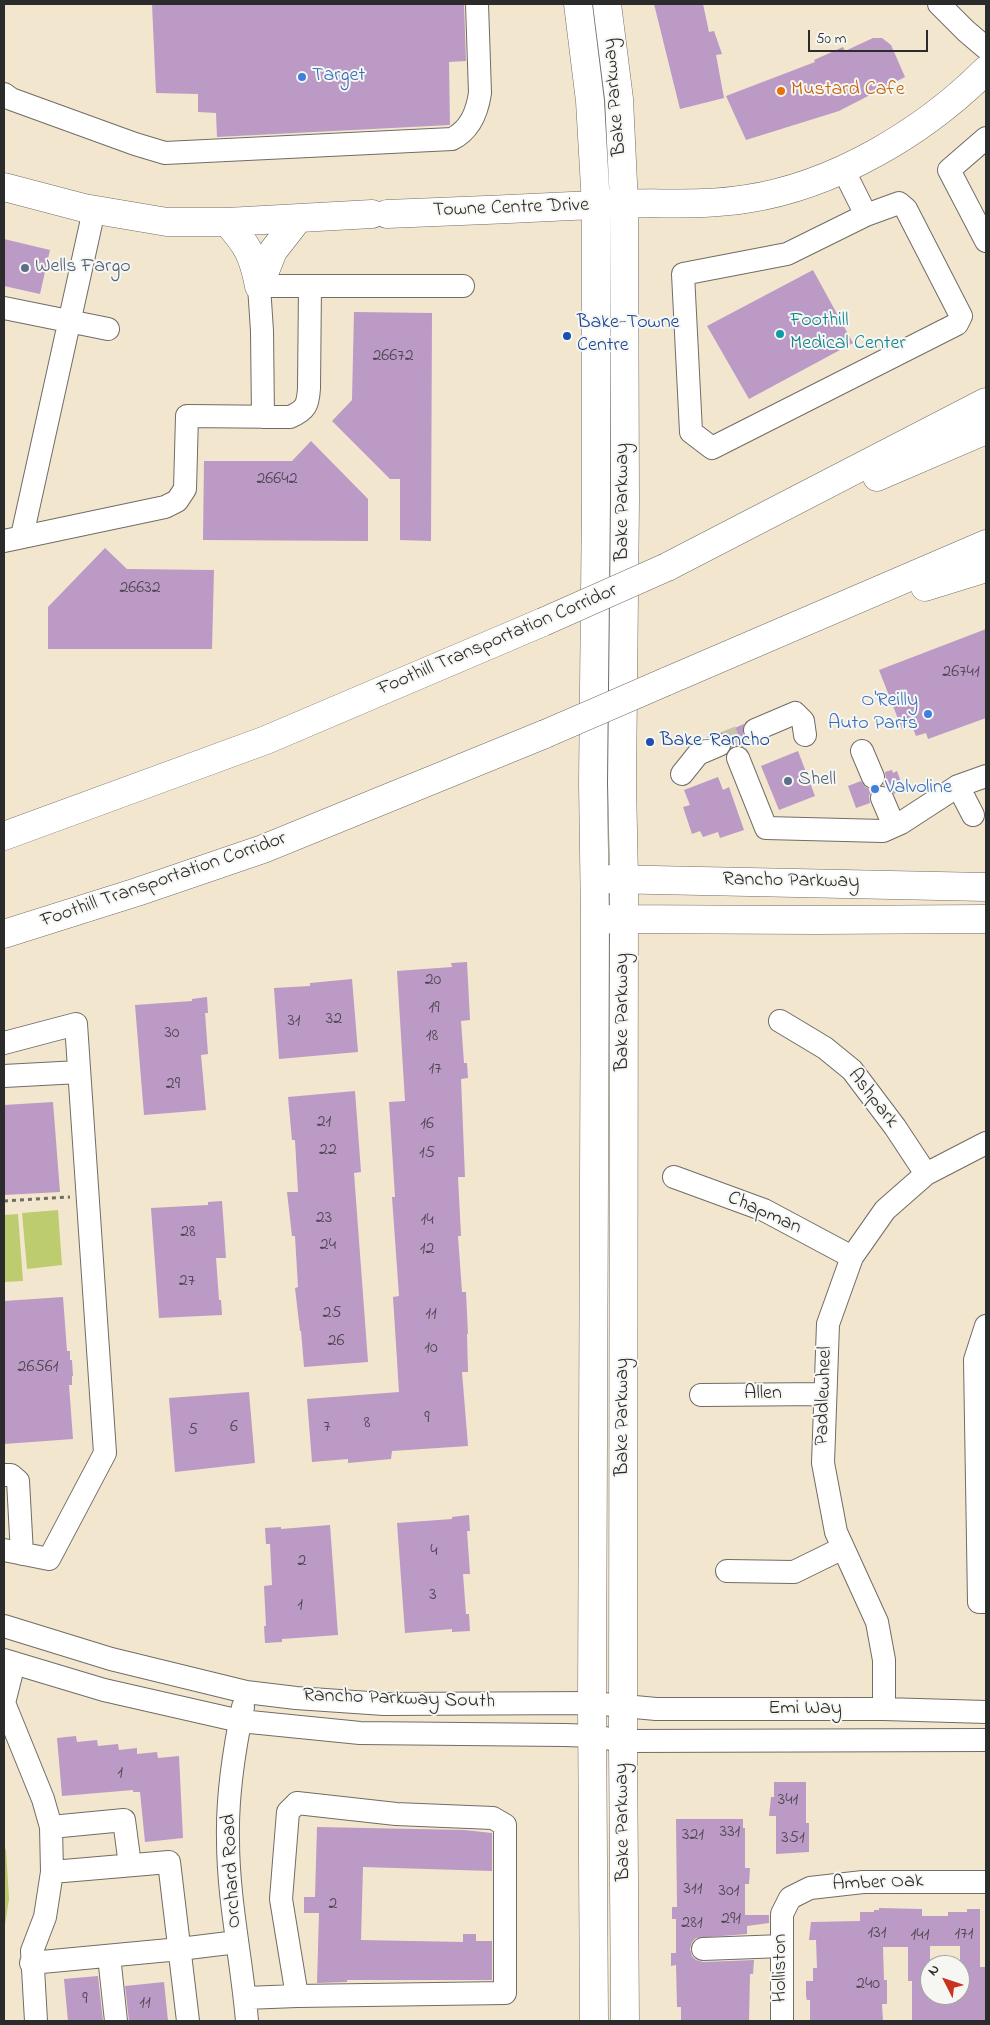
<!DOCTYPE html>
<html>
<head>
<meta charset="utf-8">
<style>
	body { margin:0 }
	#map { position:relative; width:990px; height:2025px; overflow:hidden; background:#f2e6cf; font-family:"Indie Flower",sans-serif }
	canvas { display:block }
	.frame { position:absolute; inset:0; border:5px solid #2b2b2b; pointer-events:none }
	.north { position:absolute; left:920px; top:1955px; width:50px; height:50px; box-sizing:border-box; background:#f6f6f2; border:1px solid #a5a5a2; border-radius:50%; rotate:311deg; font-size:14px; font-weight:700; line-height:20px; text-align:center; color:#2b2b2b }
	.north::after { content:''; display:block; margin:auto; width:18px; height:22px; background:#c8321e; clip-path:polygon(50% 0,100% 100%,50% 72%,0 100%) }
	.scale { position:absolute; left:808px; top:30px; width:120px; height:22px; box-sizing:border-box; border:2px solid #2b2b2b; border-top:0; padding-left:6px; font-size:15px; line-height:18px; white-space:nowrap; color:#2b2b2b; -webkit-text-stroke:4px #f6f6f2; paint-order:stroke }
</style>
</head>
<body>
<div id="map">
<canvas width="990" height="2025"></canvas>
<div class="frame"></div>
<div class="north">N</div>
<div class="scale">50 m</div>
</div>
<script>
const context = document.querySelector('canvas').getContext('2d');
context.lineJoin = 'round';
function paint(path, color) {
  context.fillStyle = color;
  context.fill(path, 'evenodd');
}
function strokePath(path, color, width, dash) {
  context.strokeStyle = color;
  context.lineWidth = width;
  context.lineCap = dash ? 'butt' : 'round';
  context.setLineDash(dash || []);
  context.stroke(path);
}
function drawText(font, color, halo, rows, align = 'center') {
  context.font = font + ' "Indie Flower",sans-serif';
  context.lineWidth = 4;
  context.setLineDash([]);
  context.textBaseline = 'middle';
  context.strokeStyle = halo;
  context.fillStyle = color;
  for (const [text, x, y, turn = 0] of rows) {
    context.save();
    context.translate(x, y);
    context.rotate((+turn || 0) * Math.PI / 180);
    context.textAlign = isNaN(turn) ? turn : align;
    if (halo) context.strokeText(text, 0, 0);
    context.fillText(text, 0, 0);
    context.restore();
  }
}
paint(new Path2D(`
	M58,1210L62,1265L27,1269L22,1213Z
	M18,1214L23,1281L4,1282V1215Z
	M4,1846L6,1850L9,1899L4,1931Z`), '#bdcc6e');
paint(new Path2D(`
	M152,4H464L466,61L449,62L450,125L217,137L216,113L198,112V94L156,93Z
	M654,4H703L709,32L714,31L722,54L716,55L724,98L680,109Z
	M873,38H882L891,45L905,77L839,111L746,140L726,96L815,62L814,60L843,47L845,51Z
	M4,239L50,250L40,294L4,286Z
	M813,270L853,343L749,399L707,326Z
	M354,312L432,313L431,541L400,540V479H390L332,421L352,400Z
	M311,441L368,499V541L203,540L204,461H292Z
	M105,548L127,569L214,570L212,649H48V607Z
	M986,629V718L928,739L926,733L916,736L912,726L902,729L879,670Z
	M744,724L743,735L747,740L732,746L731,739L723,733Z
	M798,751L815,796L779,810L761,766Z
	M892,770L893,773L897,771L903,788L894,794L890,788L883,785L886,779L885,772Z
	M718,777L723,790L729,787L744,830L720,838L718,832L703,837L700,831L692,834L683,807L690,805L684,790Z
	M861,781L865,787L872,790L869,796L870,803L856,808L848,786Z
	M467,962L470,1020L461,1021L464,1063H467L468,1078L461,1079L465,1177H458L461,1236H458L462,1292H466L468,1334H467L468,1372H462L468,1446L392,1451L391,1459L348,1463V1459L312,1462L307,1399L399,1392L393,1297L399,1296L392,1197H395L389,1102L405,1101L397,971L452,967L451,963Z
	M352,979L358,1052L279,1059L274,988L310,986V983Z
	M207,997L208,1013H205L208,1054L201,1055L206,1110L144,1115L135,1005L192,1001V999Z
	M355,1091L361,1172L354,1173L368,1362L304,1367L301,1331H300L295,1288L298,1287L295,1236H292L287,1192H298L295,1140H292L288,1097Z
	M53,1102L60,1192L4,1195V1105Z
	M222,1201L226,1258H216L219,1300H221L222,1315L159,1318L151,1208L208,1205V1202Z
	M63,1297L67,1351H70V1360H72L73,1376H72V1385H69L73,1439L4,1444V1301Z
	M249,1392L255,1463L175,1472L169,1398Z
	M469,1515L470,1531H467L470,1574H463L466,1614H469L470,1631L452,1632V1629L405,1633L397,1523L452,1519V1517Z
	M330,1525L338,1635L282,1639V1642L265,1643L264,1626H266L264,1586L272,1585L270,1544H266L265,1528L281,1527V1529Z
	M76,1736L77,1742L97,1740L98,1746L118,1744L119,1750L137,1748V1754L157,1752L158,1758L179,1756L183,1838L145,1842L140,1792H133V1790L62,1796L57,1738Z
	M774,1782H806V1823H809V1852L776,1854V1816H769L771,1797H774Z
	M676,1819H743V1828H745V1868H750L749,1884H745V1915H769V1923L747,1926V1934L696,1938L692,1942L690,1949L692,1956L696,1960L703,1962L754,1960L753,1974H750L749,2021H681V2007H677L676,1965L671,1966V1953H676V1919H672V1907H677Z
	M317,1827L464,1830L492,1833V1871L363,1867L361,1940L463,1942V1934H476V1941H492V1980H347V1982L317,1983L319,1913H304V1897H315Z
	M879,1908L922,1909V1916H948V1912H967V1909H980V1967H986L985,2021H912V1981H908V1947H883L884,1980H887V2004H882L883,2021H810V2000H807L806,1996V1981H813V1968H817L816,1940H809L811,1922L860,1921V1912H874V1910H879ZM930,1946H960V1995H930Z
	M98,1976L103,2021H68L64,1979Z
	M164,1982L168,2021H129L125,1986Z`), '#bb9ac5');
strokePath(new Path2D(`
	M719,745L755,730`), '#cac1ae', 22, [22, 11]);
const minor = new Path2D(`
	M939,4L966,31L986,48
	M4,94L11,99L135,144L165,153L452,139C470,130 477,113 480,93L477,4
	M986,138L949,170L986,241
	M843,169L866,215
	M899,203L906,209L961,316L957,324L712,448L691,432L683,274L787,254L866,215Z
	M4,308L108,329
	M263,417L262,331L259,286H463
	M22,536L94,210
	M4,541L165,507L177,501L185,489L187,416L290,417C306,410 308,405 309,388L310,286
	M755,730L795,713L803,721L805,735
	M862,751L873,777
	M738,758L766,828L883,831L901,823L958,786
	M682,774L698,754L719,745
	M882,798L894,826
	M973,815L958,786L986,776
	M780,1021L825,1048L852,1070L895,1127L926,1174
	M4,1043L76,1024L105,1453L49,1559L4,1550
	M4,1076L79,1072
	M674,1177L764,1210L852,1257
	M986,1326L975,1360L979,1602H986
	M701,1395L825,1394
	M4,1475H11L18,1481L22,1554
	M727,1571L794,1572L843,1548
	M4,1626L111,1659L246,1692L296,1698L384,1704L592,1703L656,1709H884L986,1712
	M4,1660L104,1690L240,1721L360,1733L565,1735L593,1736L623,1741L986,1740
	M14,1663L4,1703L43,1799L51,1827L52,1872
	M243,1707C234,1750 227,1796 228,1839C228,1900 242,1961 247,2021
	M884,1709V1660L877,1622L836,1532L823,1463L828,1324L852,1257L885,1210L926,1174L986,1143
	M51,1827L124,1820L130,1865
	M703,1949L782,1946
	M109,1956L116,2021
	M31,1963L180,1949L237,1942
	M245,1998L297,1996L281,1899L288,1812L297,1803L396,1814L493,1818L505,1825V1993L297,1996
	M36,2021L32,1951L45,1917L52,1872L169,1862L188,2021
	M782,2021V1914L790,1898L810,1888L863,1882H986`);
const major = new Path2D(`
	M578,4L590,101L596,205V501L593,783L595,919L592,1703L594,2021
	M607,4L619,99L624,204L625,501L622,783L624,879L623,1741L625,2021
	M4,187L84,208L167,222H227L372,214
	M387,214C463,211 538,208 614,204C658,202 703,206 746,199C834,186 924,132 986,70
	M227,222C248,246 253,255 259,286
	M259,286L273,251L298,219
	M606,879L986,887
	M607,919L816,920L986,919`);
const highway = new Path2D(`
	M877,477L986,430
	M667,567L986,402
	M925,587L986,568
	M665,682L986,544
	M4,836L266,740L543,622
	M4,934L137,892L263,849L545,734`);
strokePath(minor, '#716c64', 24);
strokePath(major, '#716c64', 29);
strokePath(highway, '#716c64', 29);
strokePath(new Path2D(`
	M4,1201L70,1197`), '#716c64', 3, [4, 4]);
strokePath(minor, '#fff', 22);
strokePath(major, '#fff', 28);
strokePath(highway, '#fff', 28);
const highwayBridge = new Path2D(`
	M543,622L667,567
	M545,734L665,682`);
strokePath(highwayBridge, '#716c64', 29, []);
strokePath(highwayBridge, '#fff', 28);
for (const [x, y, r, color] of [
	[302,77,5,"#3f7fe0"],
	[781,91,5,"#e8710a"],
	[25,268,5,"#5c6f8a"],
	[780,334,5,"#0f9aa8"],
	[567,336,5,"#1a4fb4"],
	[928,714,5,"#3f7fe0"],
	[650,742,5,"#1a4fb4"],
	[788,781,5,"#5c6f8a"],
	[875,789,5,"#3f7fe0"]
]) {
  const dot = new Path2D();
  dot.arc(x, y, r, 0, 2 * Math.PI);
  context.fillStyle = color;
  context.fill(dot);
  strokePath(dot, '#f6f6f2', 2);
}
drawText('18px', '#4f4752', null, [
	["26672",393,357],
	["26642",277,480],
	["26632",140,589],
	["26741",961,673],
	["20",433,981],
	["19",434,1009],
	["32",334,1020],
	["31",294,1022],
	["30",172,1034],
	["18",432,1037],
	["17",435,1070],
	["29",173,1085],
	["21",324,1123],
	["16",427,1125],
	["22",328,1151],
	["15",427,1154],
	["23",324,1219],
	["14",427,1221],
	["28",188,1233],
	["24",328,1246],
	["12",427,1250],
	["27",187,1282],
	["25",332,1314],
	["11",431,1315],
	["26",336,1342],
	["10",431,1349],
	["26561",38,1368],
	["9",427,1419],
	["8",367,1424],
	["6",234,1428],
	["7",327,1428],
	["5",193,1431],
	["4",434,1552],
	["2",302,1562],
	["3",433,1596],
	["1",300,1606],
	["1",120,1774],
	["341",788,1801],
	["331",730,1833],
	["321",693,1836],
	["351",793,1839],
	["311",693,1890],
	["301",729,1892],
	["2",333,1905],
	["291",731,1920],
	["281",692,1924],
	["131",877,1934],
	["171",964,1935],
	["141",920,1936],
	["240",868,1985],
	["9",85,2000],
	["11",145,2004]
]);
drawText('20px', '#366cbe', '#f6f6f2', [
	["Target",312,77],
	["O'Reilly",918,702,"right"],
	["Auto Parts",918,725,"right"],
	["Valvoline",885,789]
], 'left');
drawText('20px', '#c56008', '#f6f6f2', [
	["Mustard Cafe",791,91]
], 'left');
drawText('20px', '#2b2b2b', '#f6f6f2', [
	["Bake Parkway",616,97,-95],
	["Towne Centre Drive",511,209,-2],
	["Bake Parkway",624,502,-90],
	["Foothill Transportation Corridor",498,641,-23],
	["Foothill Transportation Corridor",164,881,-19],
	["Rancho Parkway",791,882,1],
	["Bake Parkway",624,1012,-90],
	["Ashpark",872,1099,52],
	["Chapman",764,1214,24],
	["Allen",763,1395],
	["Paddlewheel",825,1396,-88],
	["Bake Parkway",624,1417,-90],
	["Rancho Parkway South",399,1700,2],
	["Emi Way",805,1710],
	["Bake Parkway",624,1822,-91],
	["Orchard Road",233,1871,-93],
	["Amber Oak",878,1884,-2],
	["Holliston",782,1968,-90]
]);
drawText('20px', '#4e5e75', '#f6f6f2', [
	["Wells Fargo",35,268],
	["Shell",798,781]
], 'left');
drawText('20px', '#0d838f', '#f6f6f2', [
	["Foothill",790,322],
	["Medical Center",790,345]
], 'left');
drawText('20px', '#164399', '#f6f6f2', [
	["Bake-Towne",577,324],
	["Centre",577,347],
	["Bake-Rancho",660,742]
], 'left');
</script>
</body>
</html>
